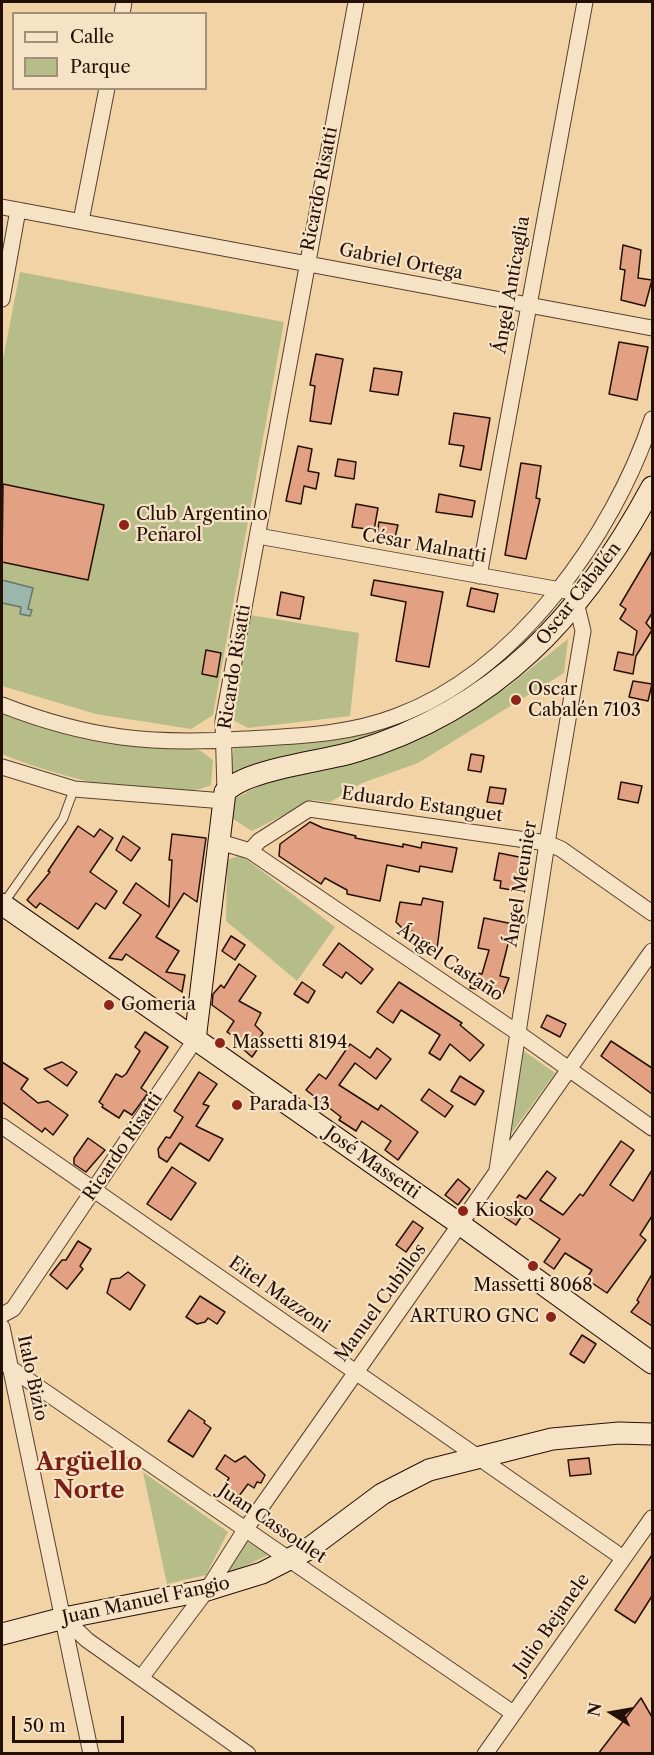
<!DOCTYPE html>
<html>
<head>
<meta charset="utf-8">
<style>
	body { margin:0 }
	#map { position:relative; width:654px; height:1755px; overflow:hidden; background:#f1d3a6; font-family:"Libre Caslon Text",serif }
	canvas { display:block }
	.frame { position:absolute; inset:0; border:3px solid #251007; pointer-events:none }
	.legend { position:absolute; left:12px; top:12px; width:195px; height:78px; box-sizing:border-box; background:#f6e2c5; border:2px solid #a28e79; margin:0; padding:8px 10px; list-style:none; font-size:18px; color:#251007 }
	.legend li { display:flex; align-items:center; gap:12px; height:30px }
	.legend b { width:30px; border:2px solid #a28e79 }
	.north { position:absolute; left:582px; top:1683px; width:60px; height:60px; -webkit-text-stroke:4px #f6e2c5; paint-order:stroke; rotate:281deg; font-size:16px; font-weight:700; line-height:24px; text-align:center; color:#251007 }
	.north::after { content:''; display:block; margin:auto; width:21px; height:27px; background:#251007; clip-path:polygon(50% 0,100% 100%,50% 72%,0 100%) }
	.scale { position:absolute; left:12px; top:1716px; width:112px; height:27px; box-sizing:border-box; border:3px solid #251007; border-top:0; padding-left:8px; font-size:18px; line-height:21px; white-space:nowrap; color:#251007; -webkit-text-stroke:4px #f6e2c5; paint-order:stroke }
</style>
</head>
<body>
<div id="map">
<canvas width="654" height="1755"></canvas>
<div class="frame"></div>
<ul class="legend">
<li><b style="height:8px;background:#f6e2c5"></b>Calle</li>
<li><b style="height:16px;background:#b7bd89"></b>Parque</li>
</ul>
<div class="north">N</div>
<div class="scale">50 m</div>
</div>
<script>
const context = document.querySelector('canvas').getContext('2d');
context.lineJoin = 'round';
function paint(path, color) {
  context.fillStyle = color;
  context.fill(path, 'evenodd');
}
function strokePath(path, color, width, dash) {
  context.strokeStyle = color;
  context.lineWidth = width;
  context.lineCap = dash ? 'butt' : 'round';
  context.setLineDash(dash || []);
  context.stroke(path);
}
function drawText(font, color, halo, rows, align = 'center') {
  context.font = font + ' "Libre Caslon Text",serif';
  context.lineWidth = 4.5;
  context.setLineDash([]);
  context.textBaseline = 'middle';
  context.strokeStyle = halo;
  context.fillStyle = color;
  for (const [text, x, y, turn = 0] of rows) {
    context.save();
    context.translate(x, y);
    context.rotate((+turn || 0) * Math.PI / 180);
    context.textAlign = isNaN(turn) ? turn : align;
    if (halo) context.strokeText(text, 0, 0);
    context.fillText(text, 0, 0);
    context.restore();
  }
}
paint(new Path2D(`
	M20,272L284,322L213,715L191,729L96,714L2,686V364Z
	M250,615L359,633L350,716L248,728L231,719Z
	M568,639L564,673L418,763L362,783L330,802L313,800L252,831L230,817L236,798L258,786L505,689Z
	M467,678L471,685C454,695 437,706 420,715C360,745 292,759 228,777L234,748L377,726Z
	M2,710L201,751L213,760L211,785C164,807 49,774 2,754Z
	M241,855L335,927L297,981L226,921L227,860Z
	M521,1049L555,1073L505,1142Z
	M143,1472L228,1532L206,1575L167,1584Z
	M244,1540L270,1554L219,1579Z`), '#b7bd89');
const water = new Path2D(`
	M2,580L33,588L28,609L32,610L30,616L20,614L21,607L2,603Z`);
paint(water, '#9bb7ac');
strokePath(water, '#6c746a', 1.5);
const building = new Path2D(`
	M623,245L641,250L638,278L652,280L645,306L621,300L625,270L620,269Z
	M619,342L648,347L637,400L609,394Z
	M316,354L343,359L331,424L310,421L315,386L310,385Z
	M374,368L402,372L398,395L370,391Z
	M454,413L490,418L481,470L460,466L464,446L449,444Z
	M298,446L312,449L308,471L319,473L316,489L304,486L301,504L286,501Z
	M338,459L356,462L354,479L335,476Z
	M521,463L541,466L536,498L540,499L526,559L505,555Z
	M3,484L104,505L88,580L2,562Z
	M439,494L475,501L472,517L436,512Z
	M356,504L378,508L374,530L352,527Z
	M379,522L398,525L395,537L377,534Z
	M652,551V613L646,623L652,630L636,656L633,674L614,670L618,652L633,655L637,631L620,619L626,609L620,605Z
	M374,580L443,592L429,667L396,661L406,602L371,595Z
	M471,588L498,594L494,612L467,606Z
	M281,592L304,597L300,619L277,615Z
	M206,650L221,653L217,677L202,674Z
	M633,681L652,684L648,701L629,697Z
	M471,754L484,756L481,772L468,770Z
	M621,782L642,786L638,803L618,799Z
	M490,787L506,789L503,804L487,802Z
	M310,822L323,828L356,836L355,838L403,847V844L421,848L422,842L457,848L452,872L420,866L419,872L387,865L380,901L347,894V890L325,878L321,884L279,856L280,844Z
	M78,826L94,837L100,829L113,838L90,872L117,891L105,909L96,903L78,929L40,903L36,908L27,900L50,872L48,871Z
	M172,834L206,838L197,902L184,893L156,937L179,951L166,972L185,975L182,992L126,954L122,960L109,958L141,915L123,903L136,883L169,907L172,860H169Z
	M123,836L140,848L131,861L116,850Z
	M499,853L524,858L518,891L500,888L501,881L494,880Z
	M423,898L443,902L437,949L421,946L425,940L412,931L409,935L396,922L400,902L421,905Z
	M484,918L513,924L500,976L509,978L503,994L470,988L474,972L482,974L489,950L478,948Z
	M231,936L245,945L235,960L222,951Z
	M339,943L373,969L361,984L346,972L342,978L323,965Z
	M239,964L256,976L239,1001L261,1013L255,1025L263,1033L256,1044L259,1047L252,1057L242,1048L245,1044L227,1032L234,1021L212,1005L213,994L221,985L224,988Z
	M302,982L315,991L308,1003L294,994Z
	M399,982L462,1023L460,1025L484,1045L470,1061L450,1044L440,1060L429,1053L440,1035L401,1010L393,1023L377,1012Z
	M547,1015L566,1024L560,1037L541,1027Z
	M145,1032L168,1047L141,1088L148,1093L132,1115L124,1110L119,1118L102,1107L103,1105L99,1102L116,1074L122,1077L126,1074L140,1051L135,1047Z
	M611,1041L652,1068V1094L601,1056Z
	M350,1044L370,1058L377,1048L391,1059L376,1079L355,1063L339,1085L378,1110L381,1105L418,1132L398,1160L385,1150L391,1141L362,1121L356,1131L339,1120L341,1117L306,1090L319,1074L326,1079Z
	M2,1062L28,1079L21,1089L38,1103L48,1101L68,1115L53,1135L45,1128L42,1132L2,1102Z
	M62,1062L77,1072L67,1086L44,1069Z
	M199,1072L217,1084L203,1104L209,1106L196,1126L223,1139L209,1161L180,1143L167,1162L159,1157L158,1149L166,1137L170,1138L183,1117L174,1111Z
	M460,1076L484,1091L475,1105L451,1091Z
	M429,1089L453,1106L445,1117L421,1100Z
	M88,1138L105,1150L86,1172L74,1164V1158Z
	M621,1141L634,1150L610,1185L633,1201L652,1170V1216L640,1235L646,1240L607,1293L586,1279L592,1270L565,1253L554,1269L544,1262L560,1239L523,1214L516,1225L504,1217L519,1195L526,1199L547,1171L556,1178L540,1200L563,1215L580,1194L583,1196Z
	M172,1167L196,1183L171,1220L147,1204Z
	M458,1179L470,1189L458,1205L445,1195Z
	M413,1221L423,1228L406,1252L396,1245Z
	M78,1241L91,1249L80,1266L83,1269L67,1289L50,1275L62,1260H66Z
	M128,1272L145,1285L130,1310L107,1293L111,1279L120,1278Z
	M652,1274V1326L631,1312L639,1302L637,1300Z
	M200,1296L225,1312L217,1324L208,1318L205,1322L197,1324L186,1317Z
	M582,1335L596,1344L584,1363L570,1354Z
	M189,1410L205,1421L204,1423L211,1428L193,1457L168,1441Z
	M225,1455L235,1462L245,1456L265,1475L261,1483L257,1482L254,1488L248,1484L239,1496L224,1486L229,1478L216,1469Z
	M589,1458L591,1474L570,1476L568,1460Z
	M652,1555V1596L635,1623L615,1610Z
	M641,1698L652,1717V1754H598Z`);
paint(building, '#e3a183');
strokePath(building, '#251007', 1.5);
const lane = new Path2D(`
	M3,904L63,819L74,789`);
const street = new Path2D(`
	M122,14L124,2
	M2,207L652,328
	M81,221L107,88
	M2,299L18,210
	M258,536L583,594
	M479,576L585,2
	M2,705C89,739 152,745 245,739C297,736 348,735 397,716C517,671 613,536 652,419
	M2,767L74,789L224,801
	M225,792L223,721L356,2
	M220,842L250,851L518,1033L652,1128
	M250,851L259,841L309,809L547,843L561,849L652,913
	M2,1126L623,1558
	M497,1170L547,843L583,631L576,602
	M2,1315L13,1309L195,1040
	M2,1327L91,1754
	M9,1367L513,1713
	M64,1618L87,1640L248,1754
	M141,1678L207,1590L245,1530L652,951
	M485,1754L652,1518`);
const secondary = new Path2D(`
	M2,904L461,1225L652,1363
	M195,1040L225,792C247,769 320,762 354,752C497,709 583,615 652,487
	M2,1634L64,1618L207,1590L262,1573L307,1550L382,1494L429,1470L552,1439L619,1433L652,1434`);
strokePath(lane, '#58412f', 10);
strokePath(street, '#58412f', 17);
strokePath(secondary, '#251007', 23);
strokePath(lane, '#f6e2c5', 8);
strokePath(street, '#f6e2c5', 15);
strokePath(secondary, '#f6e2c5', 21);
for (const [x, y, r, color] of [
	[124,525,6,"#8f2418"],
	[516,700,6,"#8f2418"],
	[109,1005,6,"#8f2418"],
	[220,1043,6,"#8f2418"],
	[237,1105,6,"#8f2418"],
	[463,1211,6,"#8f2418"],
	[533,1266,6,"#8f2418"],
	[551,1317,6,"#8f2418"]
]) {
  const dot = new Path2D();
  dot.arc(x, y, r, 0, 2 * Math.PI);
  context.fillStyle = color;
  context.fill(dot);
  strokePath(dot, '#f6e2c5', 2);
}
drawText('18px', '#251007', '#f6e2c5', [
	["Ricardo Risatti",320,189,-79],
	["Gabriel Ortega",401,262,11],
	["Ángel Anticaglia",512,285,-80],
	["César Malnatti",424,546,10],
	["Oscar Cabalén",579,594,-52],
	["Ricardo Risatti",235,667,-81],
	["Eduardo Estanguet",422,805,8],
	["Ángel Meunier",521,884,-81],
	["Ángel Castaño",450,963,34],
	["Ricardo Risatti",123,1147,-56],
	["José Massetti",372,1163,35],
	["Eitel Mazzoni",279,1295,35],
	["Manuel Cubillos",381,1303,-54],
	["Italo Bizio",32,1378,78],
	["Juan Cassoulet",272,1524,34],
	["Juan Manuel Fangio",146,1601,-12],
	["Julio Bejanele",552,1624,-55]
]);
drawText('18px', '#251007', '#f6e2c5', [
	["Club Argentino",136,515],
	["Peñarol",136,536],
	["Oscar",528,690],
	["Cabalén 7103",528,711],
	["Gomeria",121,1005],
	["Massetti 8194",232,1043],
	["Parada 13",249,1105],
	["Kiosko",475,1211],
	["Massetti 8068",533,1286,"center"],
	["ARTURO GNC",539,1317,"right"]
], 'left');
drawText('bold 24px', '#7a1f14', '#f6e2c5', [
	["Argüello",89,1463],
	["Norte",89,1491]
]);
</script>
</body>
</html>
